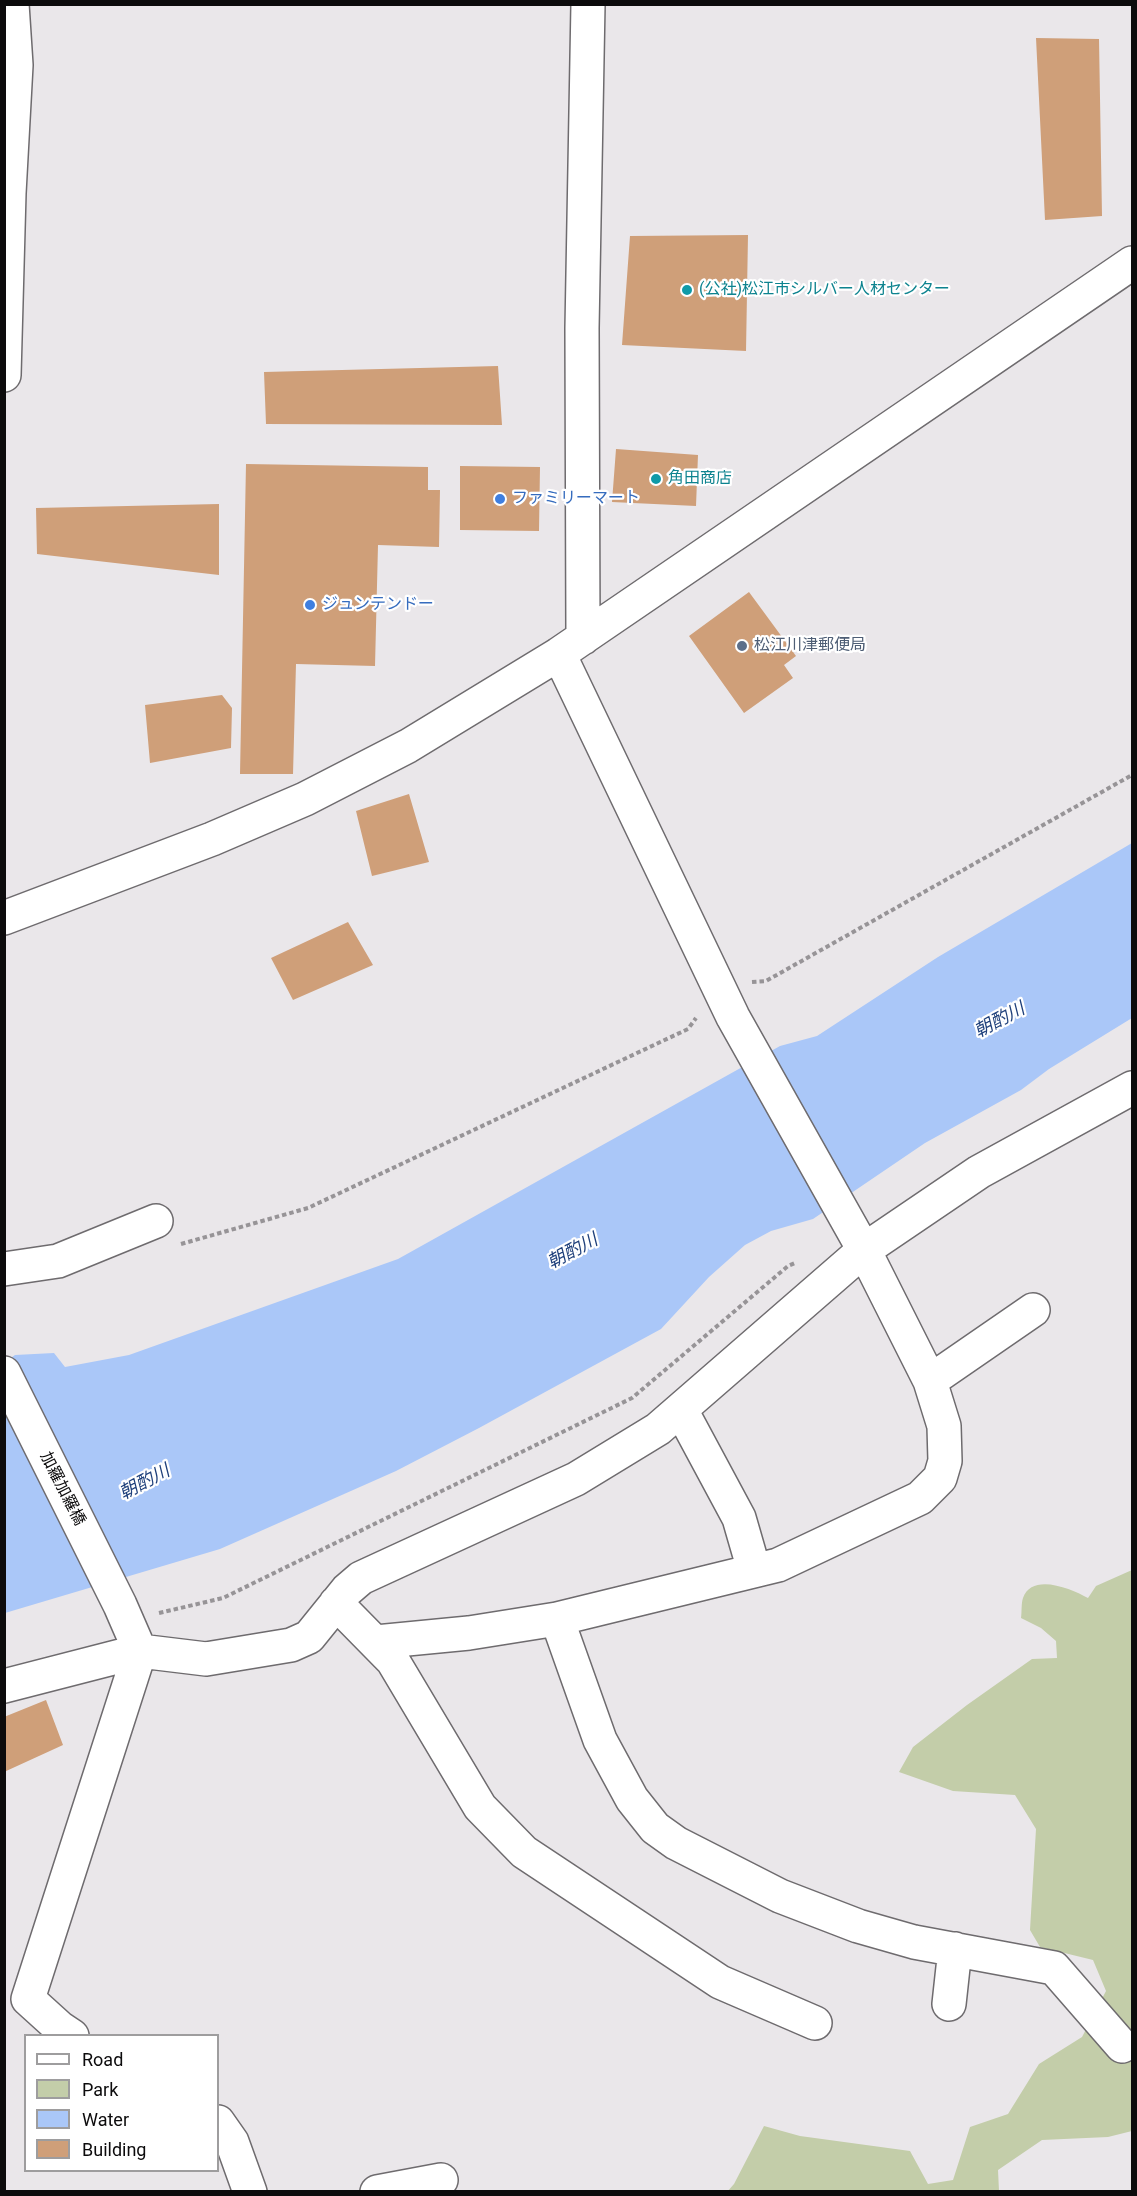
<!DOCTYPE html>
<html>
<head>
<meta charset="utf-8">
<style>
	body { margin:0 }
	#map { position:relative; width:1137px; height:2196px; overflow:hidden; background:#eae7ea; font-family:Roboto,sans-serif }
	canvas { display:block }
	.frame { position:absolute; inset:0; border:6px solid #0c0b0c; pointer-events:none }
	.legend { position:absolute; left:24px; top:2034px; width:195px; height:138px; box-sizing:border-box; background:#fff; border:2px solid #9e9d9e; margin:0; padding:8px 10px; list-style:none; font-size:18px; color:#0c0b0c }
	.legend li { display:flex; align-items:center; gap:12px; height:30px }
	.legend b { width:30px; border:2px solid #9e9d9e }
</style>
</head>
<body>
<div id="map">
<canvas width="1137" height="2196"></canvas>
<div class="frame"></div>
<ul class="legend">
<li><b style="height:8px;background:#fff"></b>Road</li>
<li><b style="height:16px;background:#c3cda9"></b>Park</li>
<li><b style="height:16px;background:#aac7f8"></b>Water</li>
<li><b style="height:16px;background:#cf9f79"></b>Building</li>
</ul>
</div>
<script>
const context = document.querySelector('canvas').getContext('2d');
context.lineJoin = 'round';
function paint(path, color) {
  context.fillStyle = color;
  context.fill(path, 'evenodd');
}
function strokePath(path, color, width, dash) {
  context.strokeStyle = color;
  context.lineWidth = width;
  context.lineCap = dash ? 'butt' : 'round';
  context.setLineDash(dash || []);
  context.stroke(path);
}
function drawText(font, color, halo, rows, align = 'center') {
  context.font = font + ' Roboto,"Noto Sans JP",sans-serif';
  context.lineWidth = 4.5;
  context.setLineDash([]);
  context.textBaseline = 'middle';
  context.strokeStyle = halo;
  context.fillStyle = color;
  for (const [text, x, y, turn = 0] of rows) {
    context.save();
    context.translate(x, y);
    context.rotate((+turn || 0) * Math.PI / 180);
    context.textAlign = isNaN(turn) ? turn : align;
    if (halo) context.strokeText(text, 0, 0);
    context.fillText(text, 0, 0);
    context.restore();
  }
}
paint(new Path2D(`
	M1132,1570V2131L1108,2137L1042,2140L998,2170L999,2191L727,2192L734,2184L764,2126L800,2136L910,2151L928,2184L953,2180L970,2127L1008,2114L1039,2064L1082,2037L1106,1991L1093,1960L1040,1947L1030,1930L1036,1829L1015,1795L953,1791L899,1772L913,1747L967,1705L1032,1659L1057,1658L1056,1641L1041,1628L1021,1618C1022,1612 1021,1604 1023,1598C1032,1572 1072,1589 1088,1598L1096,1586Z`), '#c3cda9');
paint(new Path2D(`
	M1132,843V1018L1049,1069L1021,1090L925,1143L813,1219L771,1231L745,1245L709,1277L661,1329L479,1428L396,1471L220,1549L5,1613V1362L15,1355L54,1353L65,1367L129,1355L398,1259L780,1046L817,1036L938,957Z`), '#aac7f8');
paint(new Path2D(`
	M1036,38L1099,39L1102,216L1045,220Z
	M748,235L746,351L622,345L630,236Z
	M498,366L502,425L266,424L264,372Z
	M616,449L698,455L696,506L612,502Z
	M246,464L428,467V490H440L439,547L378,545L375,666L296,664L293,774H240Z
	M460,466L540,467L539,531L460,530Z
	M219,504V575L37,554L36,508Z
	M749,592L796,656L784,665L793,678L744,713L689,636Z
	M222,695L232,708L231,748L150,763L145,705Z
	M409,794L429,862L372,876L356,811Z
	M348,922L373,965L293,1000L271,958Z
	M46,1700L63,1745L4,1772V1717Z`), '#cf9f79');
const minor = new Path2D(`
	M4,375L9,193L16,65L12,4
	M583,638L582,328L588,4
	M4,918L212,839L305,799L408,746L559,654L1132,263
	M4,1269L58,1261L156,1221
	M4,1373L120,1605L140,1651L28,1999
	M930,1381L1033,1310
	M681,1410L739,1518L754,1570
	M336,1603L393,1661L480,1807L524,1852L720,1982L815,2023
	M557,1619L600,1740L632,1799L655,1828L676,1843L780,1896L858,1926L914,1942L1054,1968L1122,2046
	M376,1642L469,1633L557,1619L778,1565L920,1498L940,1478L945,1461L944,1426L930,1381L864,1250L733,1017L559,654
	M4,1686L140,1651L206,1659L291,1645L309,1637L347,1590L361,1578L576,1479L658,1429L864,1250L979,1172L1132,1088
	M28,1999L60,2028L72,2036
	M949,2004L955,1949
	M218,2122L232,2142L250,2192
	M377,2192L441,2180`);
strokePath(minor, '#6e6b6e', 36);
strokePath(new Path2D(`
	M752,982L766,981L1132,775
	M181,1244L308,1208L688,1029L696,1018
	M159,1613L223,1598L632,1398L788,1266L795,1263`), '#979497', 4, [4.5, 3]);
strokePath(minor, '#fff', 33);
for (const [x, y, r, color] of [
	[687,290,6,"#0f9aa8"],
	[656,479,6,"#0f9aa8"],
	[500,499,6,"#3f7fe0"],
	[310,605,6,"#3f7fe0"],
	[742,646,6,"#5c6f8a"]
]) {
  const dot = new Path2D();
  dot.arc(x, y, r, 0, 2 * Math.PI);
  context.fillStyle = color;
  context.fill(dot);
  strokePath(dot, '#fff', 2);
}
drawText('16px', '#0d838f', '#fff', [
	["(公社)松江市シルバー人材センター",699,290],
	["角田商店",668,479]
], 'left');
drawText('16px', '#366cbe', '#fff', [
	["ファミリーマート",512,499],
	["ジュンテンドー",322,605]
], 'left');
drawText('16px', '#4e5e75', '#fff', [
	["松江川津郵便局",754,646]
], 'left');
drawText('16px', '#0c0b0c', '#fff', [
	["加羅加羅橋",62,1489,63]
]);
drawText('italic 18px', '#1f407b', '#fff', [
	["朝酌川",1000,1021,-28],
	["朝酌川",573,1252,-28],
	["朝酌川",145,1483,-28]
]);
</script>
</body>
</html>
